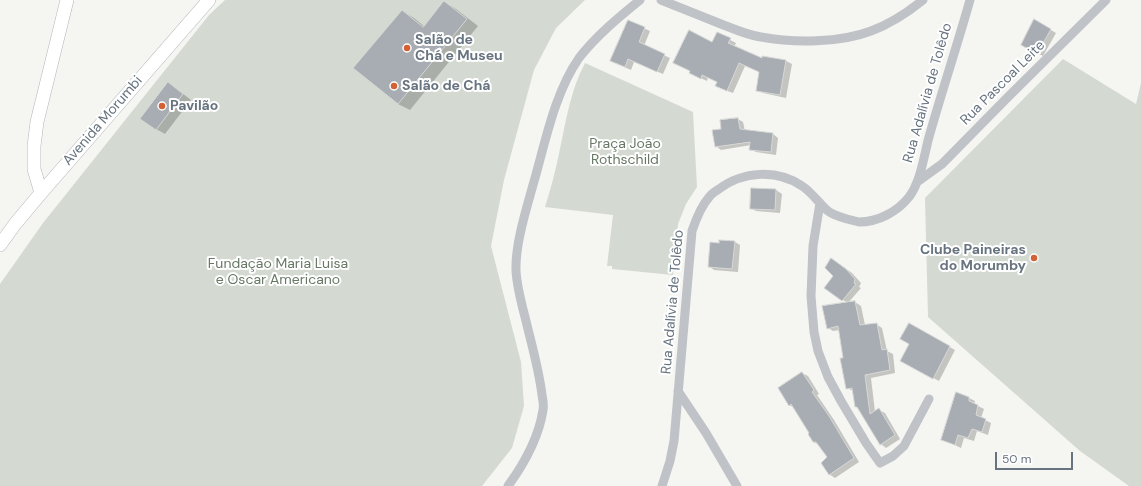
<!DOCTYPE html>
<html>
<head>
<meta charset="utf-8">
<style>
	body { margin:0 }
	#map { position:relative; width:1141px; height:486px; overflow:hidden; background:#f5f5f2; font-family:"DM Sans",sans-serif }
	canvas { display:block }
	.scale { position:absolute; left:995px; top:452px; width:78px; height:18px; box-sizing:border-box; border:2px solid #677480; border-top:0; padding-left:5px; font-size:12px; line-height:14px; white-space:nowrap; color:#677480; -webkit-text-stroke:3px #fff; paint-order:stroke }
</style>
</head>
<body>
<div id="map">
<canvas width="1141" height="486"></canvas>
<div class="scale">50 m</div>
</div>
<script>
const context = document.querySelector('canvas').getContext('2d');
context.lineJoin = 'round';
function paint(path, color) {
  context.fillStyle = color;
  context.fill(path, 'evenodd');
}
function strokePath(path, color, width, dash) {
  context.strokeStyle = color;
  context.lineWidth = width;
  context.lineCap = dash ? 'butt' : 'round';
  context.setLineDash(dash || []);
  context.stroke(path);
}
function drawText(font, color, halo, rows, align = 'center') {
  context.font = font + ' "DM Sans",sans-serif';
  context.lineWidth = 4;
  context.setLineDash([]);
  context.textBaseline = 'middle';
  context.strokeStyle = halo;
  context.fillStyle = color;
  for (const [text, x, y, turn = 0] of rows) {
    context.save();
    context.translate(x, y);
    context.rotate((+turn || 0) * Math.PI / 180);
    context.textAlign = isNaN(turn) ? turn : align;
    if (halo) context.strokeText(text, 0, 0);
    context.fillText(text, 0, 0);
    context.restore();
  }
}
paint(new Path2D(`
	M225,0H585L556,28L534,70L504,180L491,246L521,362L524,406L512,448L482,486H0V284L43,223L209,15Z
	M1063,59L1136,104L1141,83V486H1129L1080,451L928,317L925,198Z
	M585,63L693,112L697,187L686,204L678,224L673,275L612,269V266H607L613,215L545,207C551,188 556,169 560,149C566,120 571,89 585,63Z`), '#d4dad2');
paint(new Path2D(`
	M444,2L456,9L478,26L410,110L398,104L402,11L414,18L425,27Z
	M1034,20L1056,33L1043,56L1022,45Z
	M628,21L650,31L644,46L670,58L663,74L634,62L631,70L617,64Z
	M717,33L736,43L734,47L763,59V57L786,61L792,64L786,98L763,93L757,90L760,72L745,66L733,93L722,89L718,82L708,77L707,81L696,76Z
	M168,84L177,89L191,100L165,134L156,129Z
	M738,119L743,122L745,131L773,134L778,138L776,155L756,152L750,149L751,145L721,150L716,146L722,130Z
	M776,190L782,194L780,213L756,211L751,208Z
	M735,242L740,245L738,272L714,270L709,266L720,244Z
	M832,259L852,273L861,283L859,287L861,288L848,303L843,300L834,276Z
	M855,302L861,306L865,325L876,324L882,328L887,351L893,354L895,373L871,378L875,412L879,410L885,413L900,439L886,448L881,444L859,408L856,407L853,391L847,388L845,359L840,330L833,331L828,328Z
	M909,324L955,350L939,381L907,364L910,344Z
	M802,373L808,376L819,394L817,395L834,420L859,462L835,478L829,474L828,457L820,445L813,442L811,434L795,408L789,405Z
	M956,394L969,398L975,401L974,404L984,409L981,418L991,423L988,435L977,431L974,441L964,438L961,448L942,439Z`), '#0003');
const building = new Path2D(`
	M444,1L467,19L398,104L353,68L402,10L423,27Z
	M1034,19L1051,29L1037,54L1021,45Z
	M628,20L645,27L639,42L665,54L657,72L628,59L625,67L610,61Z
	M689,30L712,42L717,32L731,38L728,43L762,58V56L786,60L780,95L756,91L759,72L739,63L727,91L715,86L717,82L702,75L701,79L689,73L690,71L673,63Z
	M168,82L183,94L156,130L140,119Z
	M738,118L740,129L773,133L771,152L749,150L750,142L715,147L712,130L721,129L720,120Z
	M751,188L776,189L775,210L750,209Z
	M719,240L735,241L732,269L708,267L710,242L719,243Z
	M831,258L846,269L855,279L854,283L856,284L842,301L824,288L833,276L825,268Z
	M855,301L860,325L877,323L882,350L887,349L890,370L865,375L870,414L879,408L895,435L880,445L857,407H855L852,388L846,389L840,358H843L838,326L827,329L822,306Z
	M909,323L950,346L933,379L900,361L909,344L900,339Z
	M802,372L814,390L812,392L829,416L854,458L829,475L821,463L827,457L816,442H813L808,434L809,433L791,404L789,406L778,388Z
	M956,392L969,397V401L978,405L976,415L986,419L982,432L972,429L968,438L958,435L955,445L941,440Z`);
paint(building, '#a7adb2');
strokePath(building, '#d7d7d5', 1);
const secondary = new Path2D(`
	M41,193L34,169V146L37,122L67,0
	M0,245L15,224L41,193L209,0`);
strokePath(secondary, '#b2b6ba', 14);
strokePath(new Path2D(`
	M661,0C681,8 701,16 721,24C734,29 748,35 761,37C794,43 840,43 871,31C890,24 907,13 923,0
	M917,182L942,164L1007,98L1106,0
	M820,203L813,246L811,296L814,332L818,351L828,377L841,401L866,443L880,463L893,456L904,446L929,399
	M678,391L706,433L737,486
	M508,486C524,464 539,436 543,410C544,405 543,400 542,395C539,370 532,346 526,321C522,305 517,288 516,271C515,245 526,210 533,185C545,144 554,94 579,58C596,36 619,17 640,0
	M662,486L670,461L674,441L692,231C696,219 701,206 710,196C712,193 716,191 719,189C743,171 777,169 802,186C812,192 818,203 828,211C833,215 840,217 847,219C851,220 855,221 859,222C878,222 897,212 909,197C921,181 924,155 929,137C942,91 957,46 970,0`), '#bfc2c6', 9);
strokePath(secondary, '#fff', 13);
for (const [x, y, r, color] of [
	[407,48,4,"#d26136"],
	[394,86,4,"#d26136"],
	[162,106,4,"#d26136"],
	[1034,258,4,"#d26136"]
]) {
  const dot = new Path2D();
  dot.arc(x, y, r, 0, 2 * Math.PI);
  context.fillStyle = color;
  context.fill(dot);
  strokePath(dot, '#fff', 1.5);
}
drawText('bold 14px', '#677480', '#fff', [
	["Salão de",415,40],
	["Chá e Museu",415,56],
	["Salão de Chá",402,86],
	["Pavilão",170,106],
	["Clube Paineiras",1026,250,"right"],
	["do Morumby",1026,266,"right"]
], 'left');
drawText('14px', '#677480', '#fff', [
	["Rua Pascoal Leite",1003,83,-45],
	["Rua Adalívia de Tolêdo",928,93,-74],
	["Avenida Morumbi",103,121,-49],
	["Rua Adalívia de Tolêdo",673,302,-85]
]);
drawText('14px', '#687865', '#fff', [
	["Praça João",625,144],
	["Rothschild",625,160],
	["Fundação Maria Luisa",278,264],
	["e Oscar Americano",278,280]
]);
</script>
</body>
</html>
